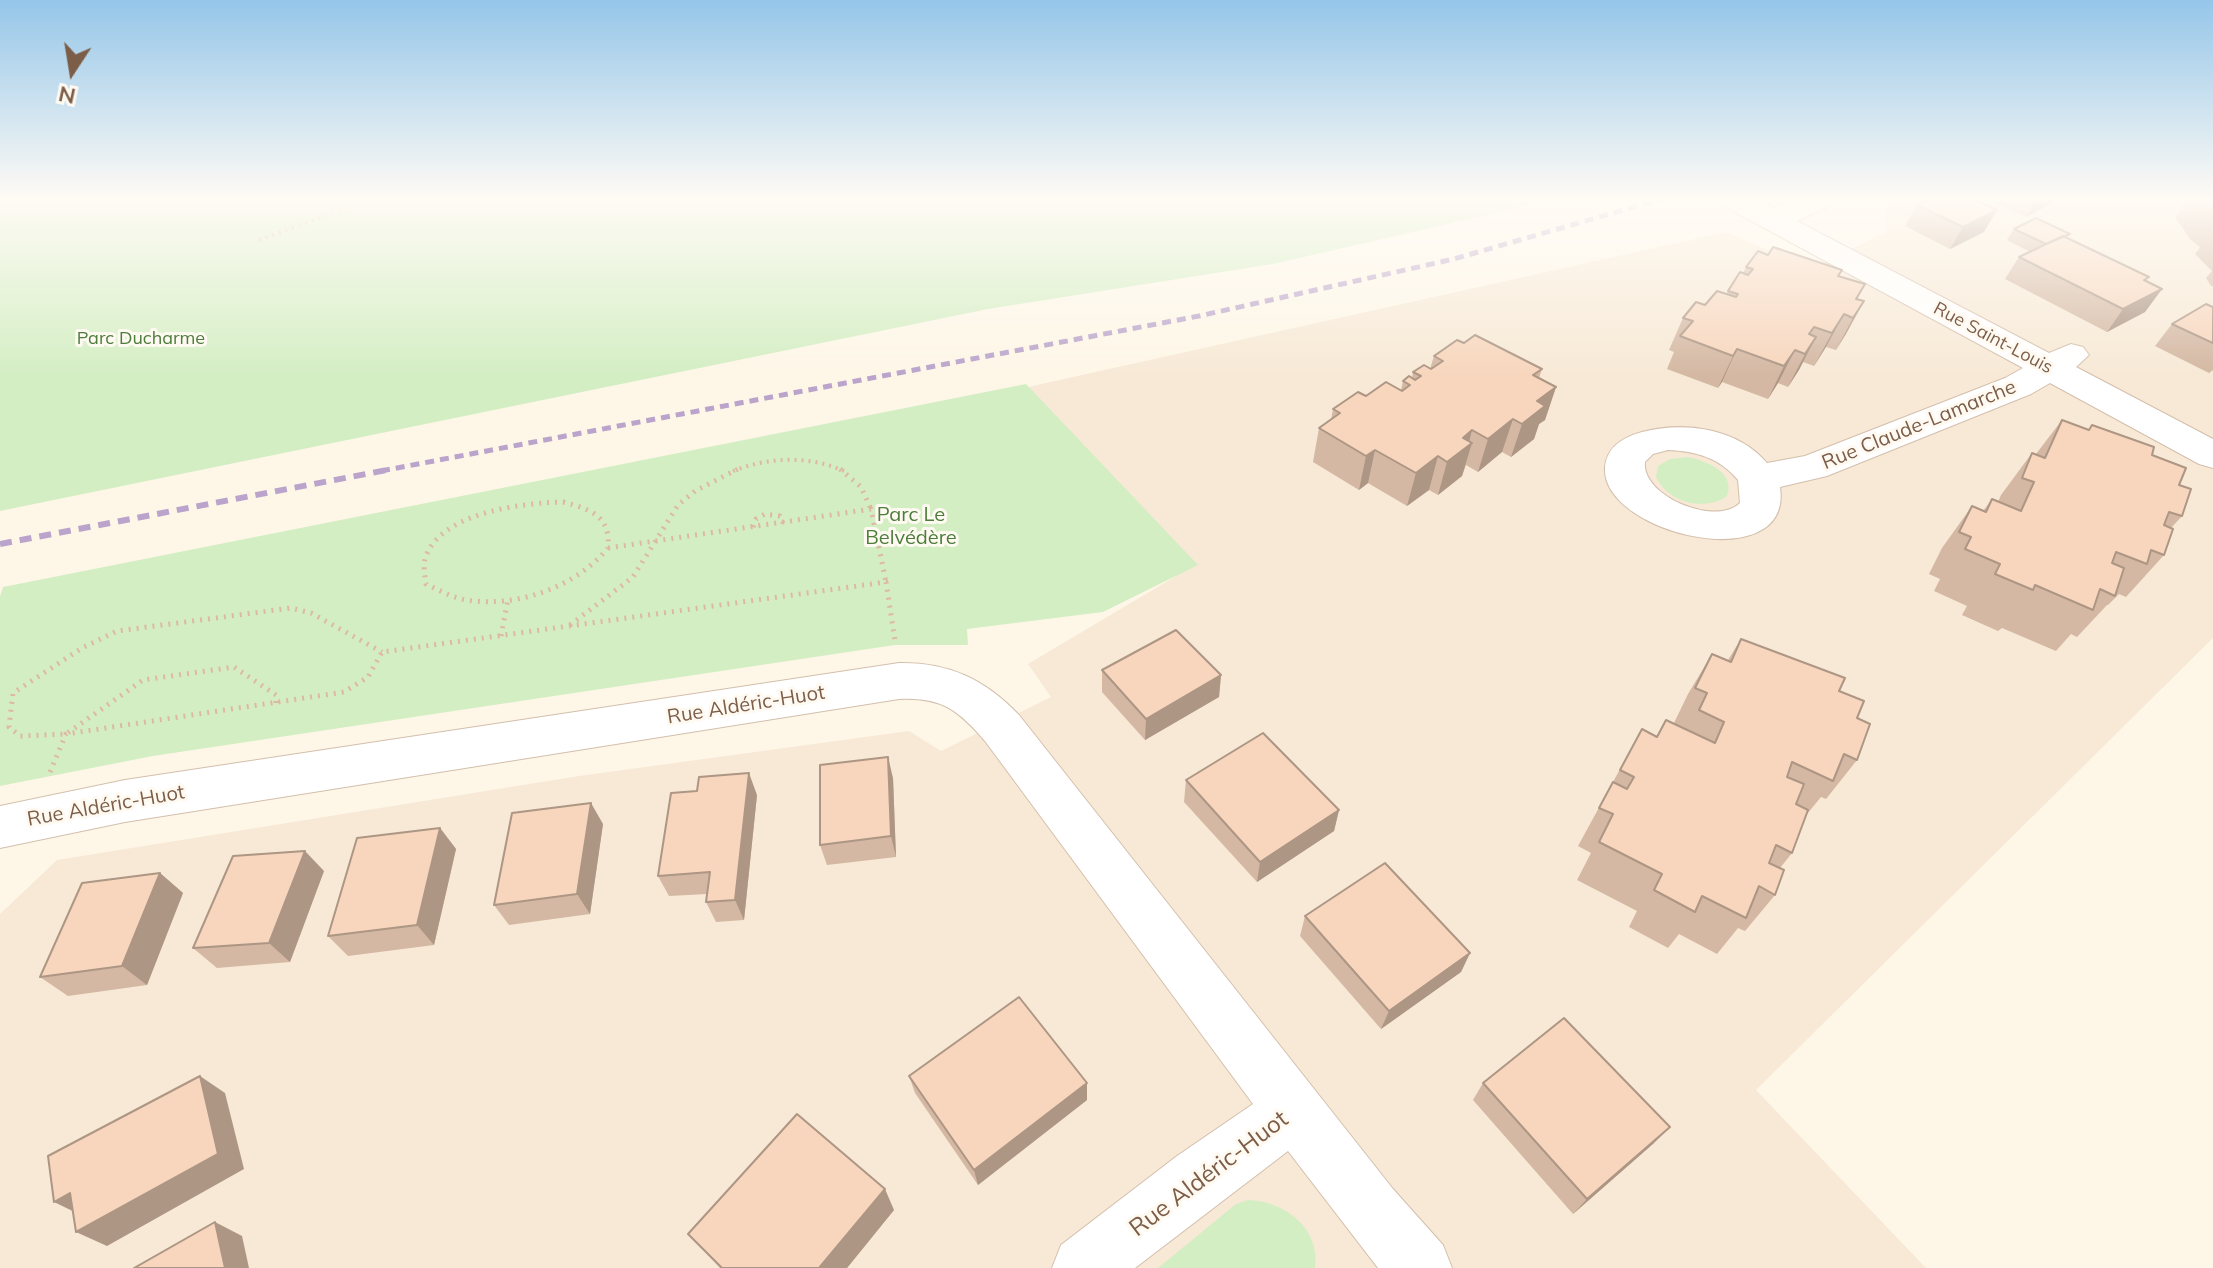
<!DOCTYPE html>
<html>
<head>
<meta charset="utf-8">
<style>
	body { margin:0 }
	#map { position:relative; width:2213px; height:1268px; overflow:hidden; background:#fef7e8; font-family:Mulish,sans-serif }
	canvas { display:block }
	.north { position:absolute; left:32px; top:32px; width:80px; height:80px; -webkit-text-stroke:6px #fffaf1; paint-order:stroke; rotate:192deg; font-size:22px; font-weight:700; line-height:32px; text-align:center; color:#7c5d48 }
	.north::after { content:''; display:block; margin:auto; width:28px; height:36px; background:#7c5d48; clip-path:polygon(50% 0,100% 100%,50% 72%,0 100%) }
</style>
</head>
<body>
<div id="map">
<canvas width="2213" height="1268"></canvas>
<div class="north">N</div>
</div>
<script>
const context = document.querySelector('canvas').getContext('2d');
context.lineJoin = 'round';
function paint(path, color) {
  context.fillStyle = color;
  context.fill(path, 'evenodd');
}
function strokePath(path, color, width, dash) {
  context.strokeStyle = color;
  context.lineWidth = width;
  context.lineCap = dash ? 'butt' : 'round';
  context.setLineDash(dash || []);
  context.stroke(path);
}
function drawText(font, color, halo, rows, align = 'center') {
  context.font = font + ' Mulish,sans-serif';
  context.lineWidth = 6;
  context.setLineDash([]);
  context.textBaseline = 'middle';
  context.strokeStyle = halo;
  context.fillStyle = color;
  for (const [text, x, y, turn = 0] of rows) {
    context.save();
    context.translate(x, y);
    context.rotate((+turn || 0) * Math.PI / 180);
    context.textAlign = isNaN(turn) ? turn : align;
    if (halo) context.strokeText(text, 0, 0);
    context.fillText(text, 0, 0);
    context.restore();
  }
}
paint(new Path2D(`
	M1885,198H2213V638L1756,1090L1926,1268H0V914L57,860L579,776L909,731L941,751L1051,697L1028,664L1176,576L992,395L1726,232L1813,269L1887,231Z`), '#f7e9d6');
paint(new Path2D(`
	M0,198H1547L1505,211L1273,264L988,309L0,511Z
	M1026,384L1198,565L1103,612L967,629L968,645H895L153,756L0,786V596L3,587Z
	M1688,457C1706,461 1736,472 1727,496C1705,512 1668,503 1656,477L1658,466L1670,459Z
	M1248,1200C1284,1201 1321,1228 1315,1268H1158L1236,1204Z`), '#d4eec4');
const minor = new Path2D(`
	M1716,198H1754L1773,208L1798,198H1838L1834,204L1797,221L2049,353L2071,344L2083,347L2089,355L2076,367L2213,439V468L2199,464L2050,383L2031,394L1827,476L1780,487C1794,579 1600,534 1605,467C1607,446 1624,437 1642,432C1685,421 1737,428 1767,463L1805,456L2005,378L2023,368L1720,204ZM1668,450C1696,451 1720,458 1738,480L1740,503C1716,527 1641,496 1645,462L1653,454Z
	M899,663C948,662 985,679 1019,715L1393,1189L1443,1245L1452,1268H1378L1288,1151L1135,1268H1052L1061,1245L1177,1156L1253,1104L985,741C958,710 942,697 899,699L125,822L0,848V806L125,780Z`);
strokePath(minor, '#d3bfac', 2);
strokePath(new Path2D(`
	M259,240L375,198
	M733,471C769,457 808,455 844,471`), '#ddb99f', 4, [2, 5]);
strokePath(new Path2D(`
	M840,469L861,487L871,509
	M563,502C590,509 611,516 608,548C576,587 517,608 467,600C452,598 439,590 426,584C425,577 423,566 425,559C439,512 523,503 563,502Z
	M753,527L756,519L765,514L780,516L783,523
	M608,548L871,509L886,582
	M570,625L633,577L678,505L695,491L738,469
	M501,636L508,599
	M276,703V695L234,667L143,680L66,734L20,736L9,727L13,693L82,648L117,631L291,608L311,613L382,652
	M50,772L66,734L344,692L368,677L382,652L886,582L895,641`), '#ddb99f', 5, [2, 6]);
paint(minor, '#fff');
strokePath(new Path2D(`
	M381,471L1199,316L1454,259L1665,198`), '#baa4cb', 5, [9, 6]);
strokePath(new Path2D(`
	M0,544L392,469`), '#baa4cb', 6, [12, 8]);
paint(new Path2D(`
	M1983,198H2055L2052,203L2026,217Z
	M2188,198H2213V286H2211L2206,278L2212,271L2195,254L2200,247L2190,239L2175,217Z
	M1917,205L1984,232L1950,249L1905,226Z
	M2014,229L2068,238L2149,277L2146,281L2162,289L2145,312L2107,332L2005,279L2019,257L2030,252L2007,240Z
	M1768,255L1842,270L1839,276L1865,284L1857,299L1864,301L1836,350L1826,347L1814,366L1803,362L1788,387L1778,383L1768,399L1722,382L1718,388L1667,369L1674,352L1669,350L1683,318L1726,294L1743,273L1746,267Z
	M2213,307V370L2209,373L2155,346L2172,324Z
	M1464,343L1542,369L1539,378L1556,387L1545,420L1539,424L1534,439L1511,457L1502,452L1478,472L1466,465L1462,476L1438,495L1429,490L1407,506L1368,483L1359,490L1313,462L1319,428L1331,420L1333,409L1366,396L1401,390L1403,381L1412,378L1413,372L1430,369L1434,356Z
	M2062,420L2088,430L2092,425L2152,455L2179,485L2182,516L2171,528L2164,555L2126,597L2119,594L2108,605H2107L2077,637L2071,634L2056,651L2002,628L1998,631L1962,615L1967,606L1934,591L1940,579L1929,574L1942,548L1972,506L1983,511L1992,499L1998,502L2001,495L2032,453L2036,454Z
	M1741,639L1839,691L1857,718V760L1826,799L1821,797L1807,814L1792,853L1780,868L1775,895L1745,931L1738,928L1717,954L1679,934L1668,948L1629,927L1637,911L1577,880L1591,853L1578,846L1642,729L1656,737L1666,720L1674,723L1688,694L1712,654L1728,660Z
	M1102,670L1221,675L1219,697L1145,740L1102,692Z
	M893,778L896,857L827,865L820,845Z
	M1186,780L1339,810L1334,831L1257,882L1184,802Z
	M757,795L744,920L716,922L706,902L707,894L669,896L658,876Z
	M603,824L590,914L509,925L494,905Z
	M440,828L456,849L434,945L348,956L328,936Z
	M324,871L290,962L217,968L193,948Z
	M160,873L183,893L147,985L68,996L40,977Z
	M1305,916L1470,953L1461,972L1381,1029L1300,936Z
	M909,1076L1087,1083V1100L978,1185L915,1093Z
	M1483,1083L1654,1143L1573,1214L1473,1100Z
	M894,1210L847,1268H720L688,1234Z`), '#d4b8a3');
paint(new Path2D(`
	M2038,198H2055L2052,203L2026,217Z
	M1997,210L1984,232L1950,249L1963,227Z
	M2162,289L2145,312L2107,332L2123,309Z
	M1864,301L1846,334L1836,350L1853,318Z
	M1844,314L1826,347L1814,366L1832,333Z
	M1816,337L1799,370L1788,387L1805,354Z
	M1737,349L1722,382L1718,388L1733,356Z
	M1795,350L1778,383L1768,399L1784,366Z
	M1556,387L1545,420L1539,424L1534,439L1511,457L1522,424L1537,401Z
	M1513,419L1502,452L1478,472L1488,439Z
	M1472,430L1468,446L1472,443L1462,476L1438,495L1447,462L1463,438Z
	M1375,450L1368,483L1359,490L1366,456Z
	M1438,456L1429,490L1407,506L1416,473Z
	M1221,675L1219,697L1145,740L1146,719Z
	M888,757L893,778L896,857L891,836Z
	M749,773L757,795L744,920L735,900Z
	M591,803L603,824L590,914L577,894Z
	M1339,810L1334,831L1257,882L1260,862Z
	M440,828L456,849L434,945L417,925Z
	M305,851L324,871L290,962L269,943Z
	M160,873L183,893L147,985L122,966Z
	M1470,953L1461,972L1381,1029L1389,1011Z
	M200,1076L225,1093L244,1169L107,1246L76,1232Z
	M1087,1083V1100L978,1185L974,1170Z
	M1670,1127L1654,1143L1573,1214L1587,1199Z
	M885,1189L894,1210L847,1268H819Z
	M70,1193L85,1217L54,1202Z
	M215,1222L242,1236L249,1268H225Z`), '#ad9684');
const building = new Path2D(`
	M1931,198H1971L1997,210L1963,227L1917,205Z
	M2207,198H2213V206Z
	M2036,218L2070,234L2046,244L2014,229Z
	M2063,236L2149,277L2144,280L2162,289L2123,309L2019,257Z
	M1773,247L1842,270L1838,276L1865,284L1856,299L1864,301L1853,318L1844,314L1832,333L1814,327L1809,334L1816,337L1805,354L1795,350L1784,366L1737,349L1733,356L1680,336L1693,321L1683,318L1696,302L1705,305L1717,291L1736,297L1738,294L1728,291L1740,272L1748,275L1753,269L1746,267L1758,251L1768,255Z
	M2206,304L2213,307V343L2172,324Z
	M1475,335L1542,369L1533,375L1556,387L1537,401L1545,406L1522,424L1513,419L1488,439L1472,430L1463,438L1472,443L1447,462L1438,456L1416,473L1375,450L1366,456L1319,428L1340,413L1333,409L1358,392L1366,396L1386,382L1402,391L1410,385L1403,381L1409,376L1415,380L1421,376L1413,372L1424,365L1431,369L1443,361L1434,356L1457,340L1464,343Z
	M2062,420L2089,430L2092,425L2154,447L2152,455L2186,468L2179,485L2191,489L2182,516L2169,512L2164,525L2173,529L2164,555L2151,550L2147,564L2116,552L2112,563L2124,568L2115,596L2100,589L2093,610L2035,585L2033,590L1995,574L2000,564L1965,549L1971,537L1959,532L1972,506L1986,512L1992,499L2021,511L2034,482L2022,478L2032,453L2045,458Z
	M1176,630L1221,675L1146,719L1102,670Z
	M1741,639L1845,678L1839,691L1864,701L1857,718L1870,724L1857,760L1844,754L1833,781L1792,762L1787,777L1804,784L1796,804L1808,810L1792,853L1776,845L1769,863L1784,870L1775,895L1759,886L1746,918L1702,896L1695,912L1654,890L1662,874L1599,842L1613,814L1599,808L1613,782L1627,789L1634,777L1620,770L1642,729L1657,737L1666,720L1715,743L1724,722L1699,710L1707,693L1695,688L1712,654L1731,662Z
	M1263,733L1339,810L1260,862L1186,780Z
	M888,757L891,836L820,845V765Z
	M749,773L735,900L706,902L710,872L658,876L671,793L697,791L699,777Z
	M591,803L577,894L494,905L512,813Z
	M440,828L417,925L328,936L357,838Z
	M305,851L269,943L193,948L233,856Z
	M1385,863L1470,953L1389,1011L1305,916Z
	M160,873L122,966L40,977L82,883Z
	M1019,997L1087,1083L974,1170L909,1076Z
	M1564,1018L1670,1127L1587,1199L1483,1083Z
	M200,1076L218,1154L76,1232L70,1193L54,1202L48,1156Z
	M797,1114L885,1189L819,1268H722L688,1234Z
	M215,1222L225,1268H134Z`);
paint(building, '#f7d6bd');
strokePath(building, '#ad9684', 2);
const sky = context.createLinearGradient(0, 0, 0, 375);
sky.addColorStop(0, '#95c6e9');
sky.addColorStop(0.53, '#fffbf5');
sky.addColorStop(1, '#fffbf500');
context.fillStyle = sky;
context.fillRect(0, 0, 2213, 375);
drawText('18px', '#7c5d48', '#fffaf1', [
	["Rue Saint-Louis",1993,338,28]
]);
drawText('18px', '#4d7d3c', '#fffaf1', [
	["Parc Ducharme",141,339]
]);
drawText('20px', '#7c5d48', '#fffaf1', [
	["Rue Claude-Lamarche",1919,425,-22],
	["Rue Aldéric-Huot",746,705,-9],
	["Rue Aldéric-Huot",106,806,-10]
]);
drawText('20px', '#4d7d3c', '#fffaf1', [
	["Parc Le",911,515],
	["Belvédère",911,538]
]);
drawText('24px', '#7c5d48', '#fffaf1', [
	["Rue Aldéric-Huot",1209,1174,-37]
]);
</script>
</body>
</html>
